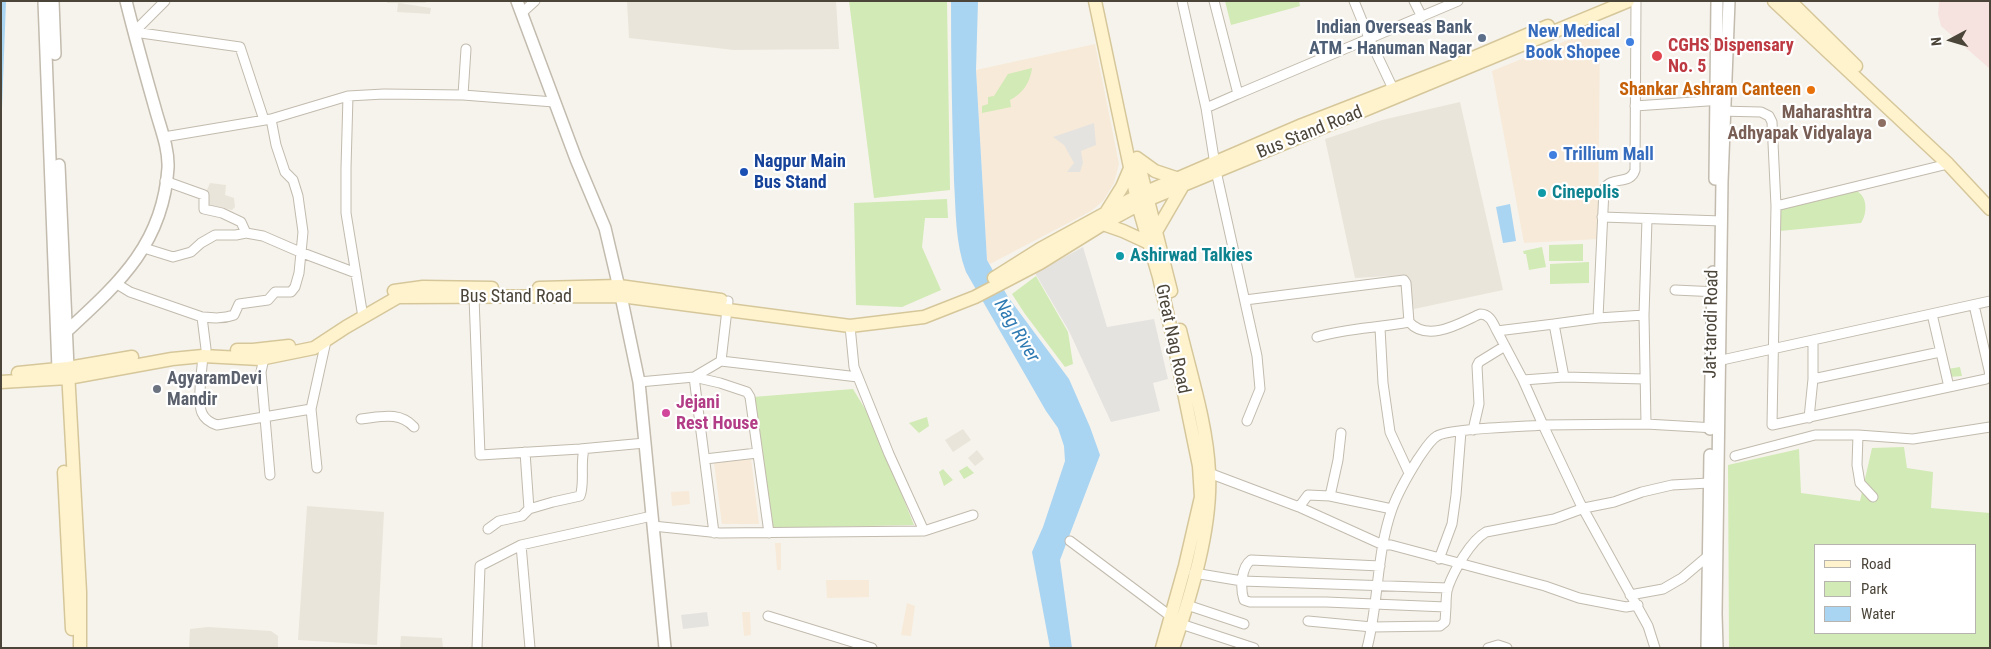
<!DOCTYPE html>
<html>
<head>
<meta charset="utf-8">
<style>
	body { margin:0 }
	#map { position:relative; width:1991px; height:649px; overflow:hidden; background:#f6f3ec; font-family:"Roboto Condensed",sans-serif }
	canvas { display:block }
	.frame { position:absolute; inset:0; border:2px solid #4b4439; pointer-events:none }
	.legend { position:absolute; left:1814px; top:544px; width:162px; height:90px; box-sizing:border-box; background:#fff; border:1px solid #b7b4b0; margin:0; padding:6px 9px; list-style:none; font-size:15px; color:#4b4439 }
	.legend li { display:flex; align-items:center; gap:10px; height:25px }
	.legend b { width:25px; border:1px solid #b7b4b0 }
	.north { position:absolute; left:1926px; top:15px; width:50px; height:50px; -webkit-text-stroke:4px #fff; paint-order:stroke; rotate:264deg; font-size:14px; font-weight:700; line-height:20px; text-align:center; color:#4b4439 }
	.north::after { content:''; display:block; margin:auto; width:18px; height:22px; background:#4b4439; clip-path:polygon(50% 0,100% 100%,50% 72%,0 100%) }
</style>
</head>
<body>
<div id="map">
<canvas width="1991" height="649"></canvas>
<div class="frame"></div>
<ul class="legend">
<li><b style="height:6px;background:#fff3cd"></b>Road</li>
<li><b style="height:14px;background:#d2eab5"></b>Park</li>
<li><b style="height:14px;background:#a9d4f2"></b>Water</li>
</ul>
<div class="north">N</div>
</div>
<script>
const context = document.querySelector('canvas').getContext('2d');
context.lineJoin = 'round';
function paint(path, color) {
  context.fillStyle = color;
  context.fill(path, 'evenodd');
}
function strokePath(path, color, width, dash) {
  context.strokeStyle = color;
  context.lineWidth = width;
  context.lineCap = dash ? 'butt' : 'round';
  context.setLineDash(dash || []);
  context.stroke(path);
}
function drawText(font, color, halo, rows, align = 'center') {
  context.font = font + ' "Roboto Condensed",sans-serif';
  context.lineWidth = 4.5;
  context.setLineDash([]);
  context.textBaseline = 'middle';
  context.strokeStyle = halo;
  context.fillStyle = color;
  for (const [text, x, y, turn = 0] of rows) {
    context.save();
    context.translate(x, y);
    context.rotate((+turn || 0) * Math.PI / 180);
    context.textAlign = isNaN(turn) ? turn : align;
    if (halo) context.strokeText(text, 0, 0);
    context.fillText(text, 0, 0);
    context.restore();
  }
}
paint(new Path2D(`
	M387,1H425L426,3H399L431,8L430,14L397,12L398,3H387Z
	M627,1H836L839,49L734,50L629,38Z
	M1460,102L1503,290L1414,309L1407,275L1355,278L1325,139L1382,120Z
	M210,183L226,185L225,195L234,198L235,207L232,210L208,205L207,190Z
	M963,429L971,440L953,452L945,440Z
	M977,450L984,459L975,466L968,458Z
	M307,506L384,512L377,645L298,640Z
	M208,627L271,631L278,636V648H189L190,629Z
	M401,636L442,638L443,648H400Z`), '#eae5da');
paint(new Path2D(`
	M1600,27L1598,239L1524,243L1492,71Z
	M1095,44L1119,164L1114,183L1103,201L1091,211L990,264L987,260L976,70Z
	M751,459L759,524H722L714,463Z
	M689,491L690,504L672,506L671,492Z
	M775,543H781V570H777Z
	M826,580H869V597L827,598Z
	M907,603L915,606L911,636L901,635Z
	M742,612H750L751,635L744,636Z`), '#f7ead8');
paint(new Path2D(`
	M1939,1H1990V69L1941,26L1938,14Z`), '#f6e3e0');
paint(new Path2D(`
	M849,1H947L950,190L874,198Z
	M1225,1H1299L1300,6L1231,25Z
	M1032,68C1030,83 1023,93 1010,100L1011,107L982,113V106L988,104V97L994,96L1008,74Z
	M1853,190C1868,193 1868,213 1861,223L1780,231L1779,209Z
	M947,199L948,218H925L922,247L941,290L902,307L856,305L854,203Z
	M1583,244V261H1549V245Z
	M1542,247L1546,267L1529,270L1526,254H1524L1523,251Z
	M1589,262V283L1550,284V264Z
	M1036,276L1068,332L1073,364L1065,367L1025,314L1012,294Z
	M1960,367L1962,376L1949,377L1948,369Z
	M853,389L873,422L914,525L772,528L753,397Z
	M927,417L929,426L919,433L909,423Z
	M1904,447L1907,468L1933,472L1931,508L1990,513V648H1729L1728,465L1799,449L1801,493L1860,501L1872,448ZM1815,545H1975V633H1815Z
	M967,466L974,473L964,479L959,471Z
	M943,469L953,480L944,486L939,472Z`), '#d2eab5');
paint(new Path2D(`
	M1094,123L1096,145L1081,151L1083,163L1080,172H1067L1074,163L1064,145L1053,137Z
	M1083,247L1107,327L1154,319L1168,379L1153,383L1160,411L1111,422L1069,331L1035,273Z
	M707,612L709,626L683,629L681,615Z`), '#e5e3e0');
paint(new Path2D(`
	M1,1H6L1,135Z
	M951,1H978L976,70L987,260L1008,297L1069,379L1090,427L1100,455L1060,560L1072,648H1050L1032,552L1043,527L1065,461L1064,446L1058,428L1046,411L966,272C955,243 956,211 954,181C952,121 951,61 951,1Z
	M1510,204L1516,241L1503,243L1496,207Z`), '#a9d4f2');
const minor = new Path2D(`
	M165,1L134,32L240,47L264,120
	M1182,1L1206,108L1216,171L1257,356L1260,389L1247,421
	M1354,1L1369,38L1396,95
	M1414,1L1422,17
	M524,11L535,1
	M1238,94L1458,1
	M463,95L466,49
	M348,96L346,168V213L363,317
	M1635,106L1722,100
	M1206,108L1238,94L1214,1
	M1718,111L1761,112L1769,116L1772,122L1776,206L1772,425L1986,379L1990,376L1989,370L1974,305
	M164,137L271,119L348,96L384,94L463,95L554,102
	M165,181L204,195V209L222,213L241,222L246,233
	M1776,206L1948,164
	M1602,217L1722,221
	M1647,219L1644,315L1646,424L1715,428
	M144,248L173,257L191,252L201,243L215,235H236L246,233L263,236L300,252L356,273
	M117,284L130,292L202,317L206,349
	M1675,290L1718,292
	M474,297L480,455L580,449L645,443
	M1245,300L1404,280L1406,283L1409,322C1428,343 1460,323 1480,314C1490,314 1493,323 1497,331
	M728,301L721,361L858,377
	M1932,314L1949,387
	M202,317C213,318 223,319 234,315L239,304L268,300L275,292H291L295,287L299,273L303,232L298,196L293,180L285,172L276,145L271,119
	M1598,318L1644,315
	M1554,324L1598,318L1604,189C1612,175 1630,186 1635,170L1636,1
	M1380,328L1383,383L1390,432L1409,473
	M1317,337C1347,328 1378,328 1409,322
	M1813,340V379L1940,352
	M203,356C202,369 197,402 202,413C205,420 211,423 217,425L311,409
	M264,358L261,372L270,475
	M1713,362L1990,301
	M1564,377L1645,379
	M1523,380L1564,377L1554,324L1497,331L1523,380L1543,425L1646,424
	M639,382L694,377L721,361
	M1809,418L1813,379
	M361,419C381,417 399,411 414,427
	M1473,430L1479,404L1477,366L1479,362L1505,346
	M1858,435L1857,465L1860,483L1873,497
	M525,452L529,509L553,502L580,496C585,484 580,465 584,449
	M1735,456L1815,435H1858L1913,439L1990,427
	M705,459L757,453
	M317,468L311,409L326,341
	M1209,473L1299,507L1383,545H1391L1545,586L1579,598L1626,607L1638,605
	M1330,496L1338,460L1341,433
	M1299,507L1308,495L1330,496L1392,509
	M653,526L720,533L924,531L889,454L854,367L850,326
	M488,529L499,521L522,516L529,509
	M924,531L973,515
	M714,533L694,377L720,383L747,392L750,397L769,533
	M1070,541L1181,624L1254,648
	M521,545L530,648
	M1439,559L1452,524L1456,495L1461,431
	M1380,566L1251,560C1241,567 1240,589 1244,600L1250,602H1326L1446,607C1446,601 1446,593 1448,587C1454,571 1470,541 1486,532L1554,519L1584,508L1614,502L1642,492L1672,485L1709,483
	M1194,573L1242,581L1448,588
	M1630,595L1663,589L1682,578L1708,556
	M1187,605L1244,624
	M768,616L872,648
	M1308,621L1372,627L1440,626L1445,622L1446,607
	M477,648L480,566L521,545L652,516
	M1367,648C1379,603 1376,554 1392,509C1398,492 1408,475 1418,459C1423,452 1430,440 1437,436C1450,428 1524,427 1543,425L1580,503L1648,626L1655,648
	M1488,648L1498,645L1507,648`);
const tertiary = new Path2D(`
	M44,1L58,369
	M53,1L55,54
	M517,1L576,159L605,228L621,296L639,382L665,648
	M59,165L68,368
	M1715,179L1717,1
	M67,331C119,283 163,244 168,168C169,148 160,127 155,108C145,73 135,37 126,1
	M1710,429L1713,272
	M1707,648L1710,455
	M1717,648L1716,614L1722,181L1729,1`);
const secondary = new Path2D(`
	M1095,1L1138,205L1159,277L1173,339L1199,466L1201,497L1185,566L1162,648
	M1774,1L1948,164L1990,209
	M1790,1L1856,66
	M1137,158L1155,171L1176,178
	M1139,165L1171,291
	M1107,211L1122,187L1131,166
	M1103,224L1123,231L1149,243
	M1157,230L1182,187
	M994,278L1040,249L1137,196L1302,125L1454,66L1548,26
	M539,288L619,286L721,300
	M394,291L423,287L492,288
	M237,350H253L289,346
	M68,371L80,592V648
	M18,373L68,368L132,357
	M1,382L68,378L172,359L203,356L260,359L314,348L346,327L398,297L621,296L850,326L924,317L975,297L1040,263L1103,224L1147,200L1628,1
	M64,472L72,629
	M1173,648C1191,595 1212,528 1209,472C1207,425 1191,376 1180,330`);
strokePath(minor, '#c2bbae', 11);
strokePath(tertiary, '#c2bbae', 14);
strokePath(secondary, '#d6c79b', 15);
strokePath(minor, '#fff', 9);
strokePath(tertiary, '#fff', 11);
strokePath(secondary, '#fff3cd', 12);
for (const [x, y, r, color] of [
	[1482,38,5,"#5c6f8a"],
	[1630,42,5,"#3f7fe0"],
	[1657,56,6,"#e0444e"],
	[1811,90,5,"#e8710a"],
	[1882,123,5,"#8d6e63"],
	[1553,155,5,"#3f7fe0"],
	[744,172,5,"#1a4fb4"],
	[1542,193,5,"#0f9aa8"],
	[1120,256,5,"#0f9aa8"],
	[157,389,5,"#6b7280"],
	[666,413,5,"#d1479c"]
]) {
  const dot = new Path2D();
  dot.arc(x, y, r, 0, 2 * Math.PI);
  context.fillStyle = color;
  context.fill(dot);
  strokePath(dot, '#fff', 2);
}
drawText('bold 18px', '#4e5e75', '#fff', [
	["Indian Overseas Bank",1472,28],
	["ATM - Hanuman Nagar",1472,49]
], 'right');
drawText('bold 18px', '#366cbe', '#fff', [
	["New Medical",1620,32],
	["Book Shopee",1620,53],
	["Trillium Mall",1563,155,"left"]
], 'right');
drawText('bold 18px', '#be3a42', '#fff', [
	["CGHS Dispensary",1668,46],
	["No. 5",1668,67]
], 'left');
drawText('bold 18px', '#c56008', '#fff', [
	["Shankar Ashram Canteen",1801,90]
], 'right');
drawText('bold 18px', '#785e54', '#fff', [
	["Maharashtra",1872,113],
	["Adhyapak Vidyalaya",1872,134]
], 'right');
drawText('18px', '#4b4439', '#fff', [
	["Bus Stand Road",1310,133,-22],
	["Bus Stand Road",516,297],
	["Jat-tarodi Road",1712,324,-89],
	["Great Nag Road",1172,339,78]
]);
drawText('bold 18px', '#164399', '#fff', [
	["Nagpur Main",754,162],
	["Bus Stand",754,183]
], 'left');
drawText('bold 18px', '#0d838f', '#fff', [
	["Cinepolis",1552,193],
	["Ashirwad Talkies",1130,256]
], 'left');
drawText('bold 18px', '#5b616d', '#fff', [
	["AgyaramDevi",167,379],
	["Mandir",167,400]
], 'left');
drawText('bold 18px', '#b23c85', '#fff', [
	["Jejani",676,403],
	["Rest House",676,424]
], 'left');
drawText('italic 19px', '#2e7ab2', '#fff', [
	["Nag River",1016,331,59]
]);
</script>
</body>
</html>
